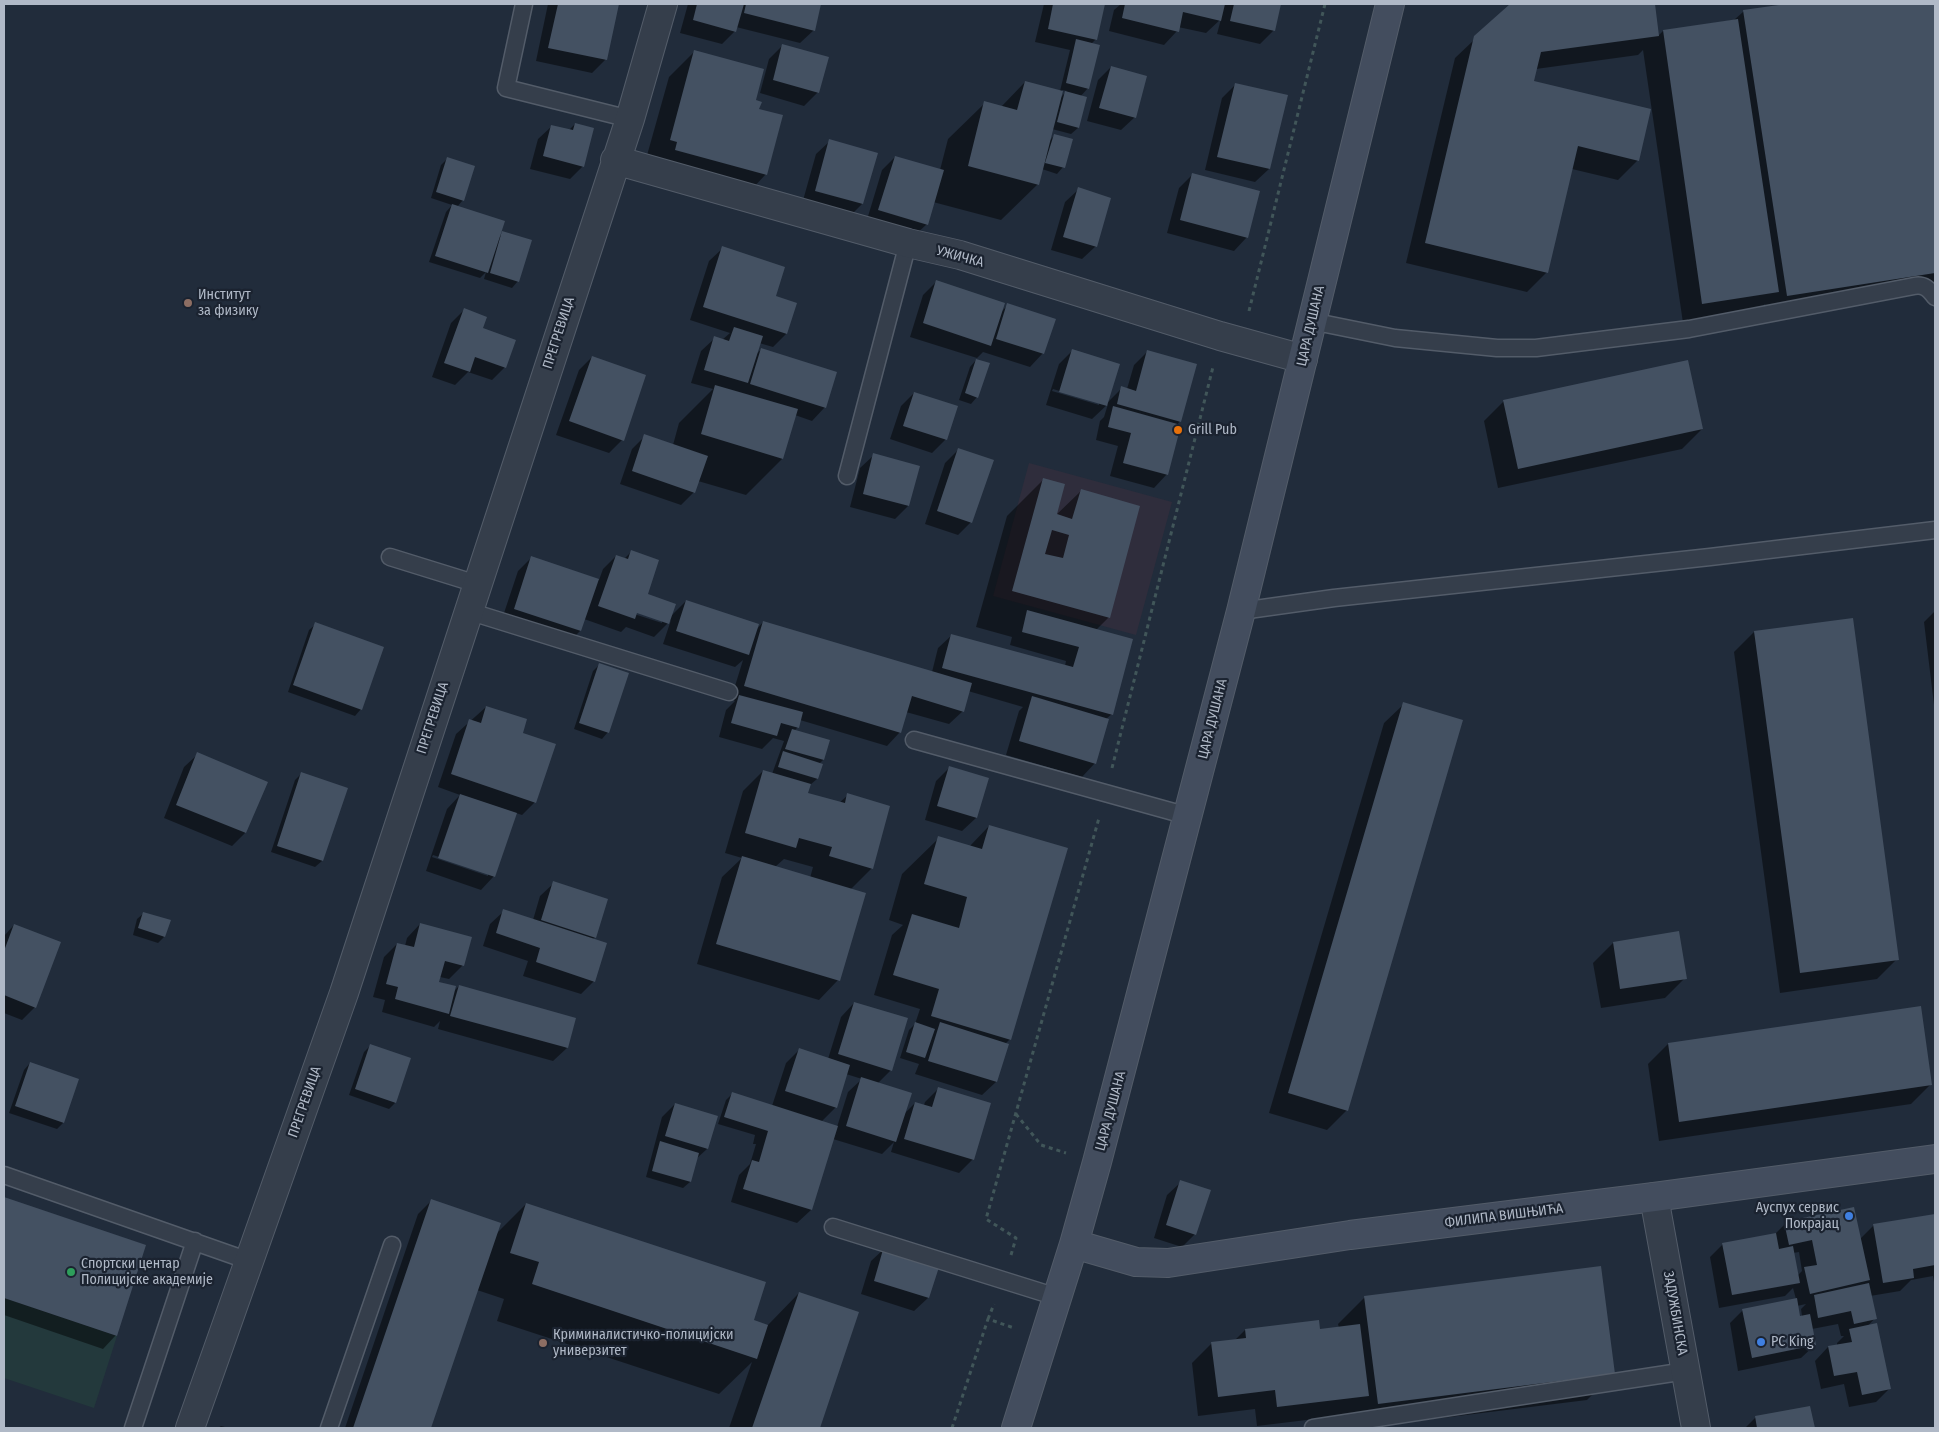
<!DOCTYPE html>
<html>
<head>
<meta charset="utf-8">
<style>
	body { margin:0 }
	#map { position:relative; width:1939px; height:1432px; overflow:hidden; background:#212c3b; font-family:"Fira Sans Condensed",sans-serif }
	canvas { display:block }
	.frame { position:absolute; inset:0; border:5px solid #b0b9c7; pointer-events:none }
</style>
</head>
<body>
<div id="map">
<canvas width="1939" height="1432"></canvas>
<div class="frame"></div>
</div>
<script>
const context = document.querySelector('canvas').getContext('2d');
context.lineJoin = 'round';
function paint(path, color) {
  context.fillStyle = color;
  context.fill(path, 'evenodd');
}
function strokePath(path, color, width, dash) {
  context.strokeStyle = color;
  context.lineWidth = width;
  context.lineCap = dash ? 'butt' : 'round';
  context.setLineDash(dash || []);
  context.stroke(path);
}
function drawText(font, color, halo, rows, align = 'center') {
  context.font = font + ' "Fira Sans Condensed",sans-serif';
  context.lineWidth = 4.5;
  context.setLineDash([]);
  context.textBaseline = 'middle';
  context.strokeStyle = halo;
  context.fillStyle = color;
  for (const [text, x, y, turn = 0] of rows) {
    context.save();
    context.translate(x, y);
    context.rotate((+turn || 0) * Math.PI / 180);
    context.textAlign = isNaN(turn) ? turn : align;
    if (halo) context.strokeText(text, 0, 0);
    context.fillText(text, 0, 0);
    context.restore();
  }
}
paint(new Path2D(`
	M1029,463L1172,502L1136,635L993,596Z`), '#2f2d3c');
paint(new Path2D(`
	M4,1298L117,1336L94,1408L4,1378Z`), '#23393c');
paint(new Path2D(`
	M548,4H618L605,60L592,73L536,61Z
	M688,4H820L814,30L800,43L736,27L735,31L722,44L680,33Z
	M1044,4H1104L1096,39L1091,44L1088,88L1080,97L1078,128L1071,134L1052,129L1049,141L1054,136L1063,167L1057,174L1042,169L1038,184L1001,220L933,202L927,224L913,237L866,223L882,170L895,157L940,170L948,139L985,103L1001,107L1025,82L1060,91L1070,50L1035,42ZM1062,90L1067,91L1060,98Z
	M1121,4H1279L1273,31L1260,44L1217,34L1221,19L1206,33L1178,27L1177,31L1164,45L1109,31L1114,10Z
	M1512,4H1654L1658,36L1663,31L1734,20L1743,12L1794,4H1935V289L1767,315L1765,304L1757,312L1683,323L1643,50L1638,55L1536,69L1533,82L1638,160L1618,180L1572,169L1547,272L1527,292L1406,263L1455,58Z
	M783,45L818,92L804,106L760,93L769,59Z
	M695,51L755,101L758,110L766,174L753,188L644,166L669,77Z
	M1111,67L1135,117L1121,130L1087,121L1098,80Z
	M1236,84L1269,169L1255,182L1205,170L1222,98Z
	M575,124L583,166L570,179L530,169L538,139L552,126L569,130Z
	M830,141L862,204L849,217L802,204L816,154Z
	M447,159L463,200L457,207L498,238L503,233L518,281L512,288L484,279L486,272L480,278L429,262L446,212L452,205L431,198L441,165Z
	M1192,175L1247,237L1234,251L1167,233L1179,188Z
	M1079,189L1096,246L1082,259L1051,250L1065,202Z
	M723,248L774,297L795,304L786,334L773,347L759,343L755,355L762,349L825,407L812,421L795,415L782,459L746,495L698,481L694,492L681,505L620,484L632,449L645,436L673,445L679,423L713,389L691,383L701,351L715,338L722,340L730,333L690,320L709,261Z
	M936,282L1001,312L1008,305L1043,353L1030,367L983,352L977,358L910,337L923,295Z
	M464,310L482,329L505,367L492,380L468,372L455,385L432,377L451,323Z
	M1072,351L1107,403L1122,388L1127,389L1134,365L1147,352L1180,421L1177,425L1167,474L1154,488L1110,476L1118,446L1096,440L1100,421L1104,417L1108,404L1092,419L1046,405L1059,364ZM1053,389L1099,403V405L1052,391Z
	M592,357L622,440L609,453L556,435L579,370Z
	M976,360L977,397L971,404L959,400L970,367Z
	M914,393L956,407L945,440L932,453L890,439L901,406Z
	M1504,401L1702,429L1682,449L1498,488L1484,421Z
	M958,450L971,522L958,535L925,524L945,463Z
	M874,455L918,467L908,506L895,519L850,507L860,468Z
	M1043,480L1054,517L1081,491L1109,617L1096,630L1112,714L1106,719L1095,763L1082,777L1006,755L1019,711L1023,707L968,691L963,711L949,724L906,712L900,732L887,746L800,720L797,728L794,731L829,741L823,760L819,764L817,779L810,785L807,794L839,803L848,795L872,868L850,890L838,980L819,1000L697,964L722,877L742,858L725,853L743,791L763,771L772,774L784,741L773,738L762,749L719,737L726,710L735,701L731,699L743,660L735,667L663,644L671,620L654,637L626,627L621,632L584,619L580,631L567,644L501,622L518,571L531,558L599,580L603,569L616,556L624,559L631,552L646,595L670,617L686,601L756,630L763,622L932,672L938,648L952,635L1065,666L1066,661L1010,645L1012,637L976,627L1007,516ZM632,610L662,620V623L631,613ZM784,859L813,867L810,878L775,867Z
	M1935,611V713L1924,622Z
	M316,624L361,709L355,716L288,692L309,630Z
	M1754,632L1897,959L1877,979L1780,993L1734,652Z
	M599,665L608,732L602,739L574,729L593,671Z
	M1404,704L1347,1110L1327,1130L1269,1113L1384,723Z
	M486,707L521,734L535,802L522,815L516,813L494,876L481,890L426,871L447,809L460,795L438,787L456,734ZM433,855L488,873V876L432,857Z
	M198,754L266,782L245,833L232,846L164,818L184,767Z
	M949,768L987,779L976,818L962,831L925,820L936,781Z
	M301,774L346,789L322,861L315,867L271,852L295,780Z
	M989,826L1010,1039L1005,1044L1007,1045L996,1082L982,1095L915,1074L919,1064L900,1058L909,1030L915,1024L920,1009L874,995L892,935L903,925L889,920L902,874L939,838L969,847Z
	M554,883L595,937L592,940L594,981L581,994L523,976L528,961L483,946L490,924L504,911L533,920L540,896Z
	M144,913L164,937L158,943L133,935L137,919Z
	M420,924L470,938L462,966L449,979L440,977L438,983L453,992L459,986L567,1048L553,1061L438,1029L440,1021L434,1027L382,1012L385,1000L373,997L384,957L397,944L405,946L407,938Z
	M14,925L35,1007L22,1020L4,1013V936Z
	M1613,943L1685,978L1665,998L1601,1008L1593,963Z
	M854,1003L891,1070L877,1084L903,1115L915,1103L924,1105L925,1102L938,1089L973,1159L959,1173L891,1152L894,1142L882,1154L833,1139L811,1210L797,1223L731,1202L739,1175L750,1164L756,1144H753L755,1135L718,1124L726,1100L732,1094L772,1106L786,1063L799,1050L828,1059L841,1017ZM846,1074L862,1079L848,1092L837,1127L821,1122L836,1107Z
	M1668,1044L1931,1084L1911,1104L1659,1141L1648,1064Z
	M370,1046L395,1103L389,1109L349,1095L364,1052Z
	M30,1063L78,1080L63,1123L57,1129L9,1113L24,1070Z
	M675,1104L707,1149L696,1159L690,1182L683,1188L646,1177L662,1117Z
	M1181,1182L1195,1234L1182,1247L1154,1238L1167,1195Z
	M4,1198L145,1246L116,1335L103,1349L4,1315Z
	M431,1201L495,1235L526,1204L752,1321L767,1326L799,1293L858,1313L819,1428H729L752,1362L719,1394L497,1321L504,1299L477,1290L430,1428H345L418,1214Z
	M1935,1215V1288L1933,1276L1911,1280L1900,1291L1870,1296L1875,1318L1867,1327L1889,1389L1876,1402L1849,1407L1844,1384L1821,1389L1815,1361L1828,1347L1837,1346V1343L1844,1336H1841L1838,1324L1812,1329L1815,1345L1801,1358L1738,1371L1730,1323L1743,1310L1796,1299L1793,1288L1785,1296L1719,1308L1710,1257L1723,1244L1774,1235L1785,1224L1860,1239L1874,1225ZM1799,1252L1802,1271L1797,1276L1793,1253ZM1806,1304L1801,1309L1802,1316L1799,1317L1797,1306Z
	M885,1248L938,1265L928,1298L914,1311L861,1294L871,1261Z
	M1364,1298L1613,1374L1587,1400L1361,1428H1352L1350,1413L1348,1415L1257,1426L1255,1409L1198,1416L1192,1363L1212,1343L1234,1341L1245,1330H1318L1339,1328L1338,1324Z
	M1809,1407L1813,1428H1745L1755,1418Z
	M221,1426L229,1428H218Z`), '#0007');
paint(new Path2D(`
	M558,4H619L607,60L548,48Z
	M697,4H744L736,32L693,20Z
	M746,4H821L815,31L744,13Z
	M1053,4H1105L1097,40L1048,29Z
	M1125,4H1225L1221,21L1183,12L1179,32L1122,18Z
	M1234,4H1281L1275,31L1230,21Z
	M1510,4H1655L1659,36L1541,52L1534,81L1651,109L1639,161L1578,146L1548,273L1425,243L1474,36Z
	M1786,4H1935V273L1787,296L1743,10Z
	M1738,19L1779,292L1702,304L1663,30Z
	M1076,39L1100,45L1089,89L1066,83Z
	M782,44L829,57L819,93L773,80Z
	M694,50L764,69L756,100L762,102L759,109L783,115L767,175L675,150L677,142L670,140Z
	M1111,66L1147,76L1136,118L1099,108Z
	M1025,81L1063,91L1039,185L968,166L984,101L1017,110Z
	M1235,83L1288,95L1270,169L1217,157Z
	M1065,91L1087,97L1079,128L1057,122Z
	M575,123L594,128L584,167L543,156L551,125L573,130Z
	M1054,134L1073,139L1065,168L1045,163Z
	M829,139L878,153L863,204L815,191Z
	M895,156L944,170L928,225L878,210Z
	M447,157L475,166L464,201L436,192Z
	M1192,173L1260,191L1248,238L1180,220Z
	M1078,187L1111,198L1097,247L1063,237Z
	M452,204L505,221L488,273L435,256Z
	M502,231L532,240L519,282L490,273Z
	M722,246L785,267L776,296L797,303L787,334L703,307Z
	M936,280L1005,303L991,346L923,323Z
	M1007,303L1056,319L1044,354L996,339Z
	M464,308L487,317L483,328L516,340L506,368L475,357L470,372L444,363Z
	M734,327L763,336L748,383L704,370L714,336L729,341Z
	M761,348L837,372L826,408L750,384Z
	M1072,349L1120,364L1107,406L1059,392Z
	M1147,350L1197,364L1181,422L1117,404L1121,386L1136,391Z
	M592,356L646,375L624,441L569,421Z
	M976,359L990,363L978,398L965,393Z
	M1688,360L1703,429L1518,469L1503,400Z
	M715,385L798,409L783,459L701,434Z
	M914,392L958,406L947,440L903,426Z
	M1113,406L1181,425L1168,475L1123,463L1131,433L1108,427Z
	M644,434L708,456L695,493L632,471Z
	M958,448L994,460L972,523L937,511Z
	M873,453L920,466L909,506L863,494Z
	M1043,478L1065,484L1057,514L1072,519L1081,489L1140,506L1110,618L1012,591ZM1052,530L1069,535L1063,558L1045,554Z
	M631,550L659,560L648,594L676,604L669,624L637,613L635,619L598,606L616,555L628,559Z
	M531,556L599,579L581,631L514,609Z
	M686,600L759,624L749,655L676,631Z
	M1027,610L1133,639L1113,715L942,668L951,634L1073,667L1079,647L1022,632Z
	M1853,618L1899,960L1800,973L1754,631Z
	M763,621L972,683L964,712L912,696L901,733L744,686Z
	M315,622L384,647L362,710L293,685Z
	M599,663L629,673L609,733L579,723Z
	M739,695L803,712L799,728L781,723L777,736L731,723Z
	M1032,696L1109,719L1096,764L1019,741Z
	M1403,702L1463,720L1348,1111L1288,1093Z
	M486,706L527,719L523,733L556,744L536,803L451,774L469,719L481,723Z
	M792,729L830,740L824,760L785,749Z
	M783,751L823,764L818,779L778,767Z
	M197,752L268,782L246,833L176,805Z
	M949,766L989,778L977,818L937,806Z
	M763,770L811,784L808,793L845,803L847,793L890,806L873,869L829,856L832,847L799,838L796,848L745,833Z
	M301,772L348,788L323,861L277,846Z
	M460,794L517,813L495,877L438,858Z
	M989,825L1068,848L1011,1040L931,1016L939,989L893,975L912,914L959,928L967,897L924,884L938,836L982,849Z
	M742,856L866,893L840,981L716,944Z
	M553,881L608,899L596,938L541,920Z
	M503,909L607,943L595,982L536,962L540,948L496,933Z
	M143,912L171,920L165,937L138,928Z
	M420,923L472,937L464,966L445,961L439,982L456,986L449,1014L395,999L398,987L386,984L397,943L414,947Z
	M14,924L61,942L36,1008L4,995V951Z
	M1679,931L1687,979L1620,989L1613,942Z
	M459,985L576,1018L568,1048L450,1016Z
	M854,1002L908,1018L892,1071L838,1054Z
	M1921,1006L1932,1085L1679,1122L1668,1043Z
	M915,1022L935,1029L925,1058L906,1052Z
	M940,1022L1009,1044L997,1082L928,1061Z
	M370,1044L411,1058L396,1103L355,1089Z
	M799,1048L850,1065L837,1108L785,1091Z
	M30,1062L79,1079L64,1123L15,1106Z
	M861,1077L912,1093L896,1142L846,1126Z
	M938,1087L991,1103L974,1160L904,1139L915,1102L932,1107Z
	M732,1092L838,1126L812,1210L743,1189L752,1160L759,1162L768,1131L724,1117Z
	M675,1103L718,1116L708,1149L665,1136Z
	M660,1141L699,1153L691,1182L652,1171Z
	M1180,1180L1211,1190L1196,1235L1166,1225Z
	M4,1197L146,1245L117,1336L4,1298Z
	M431,1199L501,1223L431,1428H353Z
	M526,1203L766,1282L754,1320L768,1325L757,1359L532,1284L539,1262L510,1253Z
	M1854,1207L1870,1280L1810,1294L1804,1267L1817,1265L1812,1240L1789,1245L1784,1222Z
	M1935,1214V1265L1913,1269L1914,1278L1883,1283L1873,1224Z
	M1776,1233L1779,1249L1793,1246L1800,1283L1732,1295L1722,1243Z
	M884,1246L940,1264L929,1298L874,1281Z
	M1601,1266L1615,1374L1378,1404L1364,1296Z
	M1869,1283L1877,1319L1854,1324L1851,1311L1818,1318L1814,1295Z
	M799,1292L859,1312L820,1428H752Z
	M1797,1298L1800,1316L1810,1314L1816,1345L1752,1358L1742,1309Z
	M1319,1320L1320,1329L1360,1324L1369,1396L1277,1407L1275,1390L1218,1397L1211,1342L1246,1338L1245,1329Z
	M1877,1323L1891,1389L1862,1395L1857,1372L1834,1376L1828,1346L1852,1342L1849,1329Z
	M1810,1406L1815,1428H1757L1755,1416Z`), '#445162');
const lane = new Path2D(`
	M524,4L506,88L630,119
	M1311,321L1395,338L1497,348H1536L1689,329L1914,286C1924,284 1929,289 1935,297
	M847,476L908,243
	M390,557L477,584
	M468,611L729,692
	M1241,611L1334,598L1710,557L1935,530
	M914,740L1188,816
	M4,1175L249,1261
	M833,1227L1057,1297
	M133,1428L195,1241
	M329,1428L392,1245
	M1313,1428L1686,1371`);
const street = new Path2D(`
	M615,160L908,243L960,255L1220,336L1303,359
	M1654,1197L1696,1428
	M190,1428L344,993L630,119L663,4`);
const secondary = new Path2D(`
	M1074,1244L1136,1262L1168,1263L1350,1235L1654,1197L1935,1159
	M1016,1428L1074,1244L1097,1162L1241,611L1390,4`);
strokePath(lane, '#535c69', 19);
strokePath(street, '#535c69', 30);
strokePath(secondary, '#535c69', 30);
strokePath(new Path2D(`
	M1249,311L1325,4
	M1112,768L1213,367
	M1016,1114L1041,1145L1066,1153
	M1011,1255L1016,1238L986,1219L1099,818
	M988,1319L994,1304
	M952,1428L988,1319L1014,1328`), '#415659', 3, [4, 4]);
strokePath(lane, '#353e4b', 16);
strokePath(street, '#353e4b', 28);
strokePath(secondary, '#434d5e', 28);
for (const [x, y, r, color] of [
	[188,303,5,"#8d6e63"],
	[1178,430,5,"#e8710a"],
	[1849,1216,5,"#3f7fe0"],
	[71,1272,5,"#2e9e5b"],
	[1761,1342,5,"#3f7fe0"],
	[543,1343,5,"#8d6e63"]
]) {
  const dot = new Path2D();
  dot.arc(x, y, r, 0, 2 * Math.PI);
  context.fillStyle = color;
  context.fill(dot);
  strokePath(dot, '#1b2330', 2);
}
drawText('14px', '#b0b9c7', '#1b2330', [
	["УЖИЧКА",960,257,15],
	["ЦАРА ДУШАНА",1311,326,-77],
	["ПРЕГРЕВИЦА",559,333,-72],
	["ПРЕГРЕВИЦА",433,718,-72],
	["ЦАРА ДУШАНА",1213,719,-76],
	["ПРЕГРЕВИЦА",305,1102,-71],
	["ЦАРА ДУШАНА",1111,1111,-75],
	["ФИЛИПА ВИШЊИЋА",1504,1216,-7],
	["ЗАДУЖБИНСКА",1675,1313,80]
]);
drawText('14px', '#b0b9c7', '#1b2330', [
	["Институт",198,295],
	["за физику",198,311],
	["Grill Pub",1188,430],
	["Ауспух сервис",1839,1208,"right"],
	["Покрајац",1839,1224,"right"],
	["Спортски центар",81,1264],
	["Полицијске академије",81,1280],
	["Криминалистичко-полицијски",553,1335],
	["универзитет",553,1351],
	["PC King",1771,1342]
], 'left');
</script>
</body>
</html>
